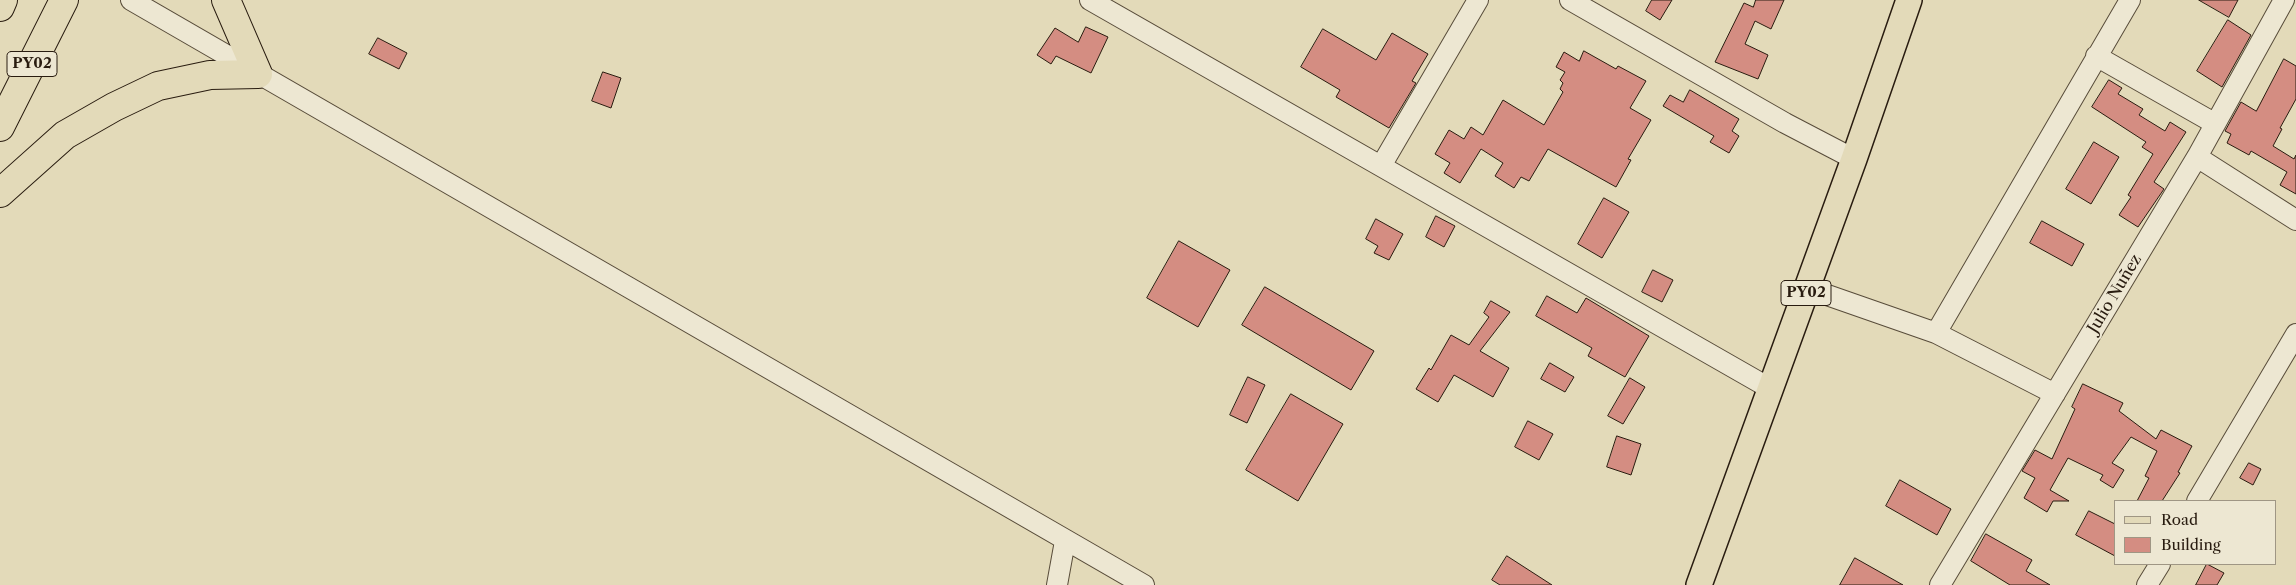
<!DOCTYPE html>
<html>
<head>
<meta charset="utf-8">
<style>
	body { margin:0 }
	#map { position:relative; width:2296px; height:585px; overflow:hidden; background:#e3dab9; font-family:"Libre Caslon Text",serif }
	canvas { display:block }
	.legend { position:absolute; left:2114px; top:500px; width:162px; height:65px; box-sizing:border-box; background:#ede7d2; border:1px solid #9f9684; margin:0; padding:6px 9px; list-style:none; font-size:15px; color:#291c10 }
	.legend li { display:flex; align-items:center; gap:10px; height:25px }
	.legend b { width:25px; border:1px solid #9f9684 }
</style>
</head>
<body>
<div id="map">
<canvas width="2296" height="585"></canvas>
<ul class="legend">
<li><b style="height:6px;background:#e3dab9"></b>Road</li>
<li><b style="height:14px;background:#d48d82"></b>Building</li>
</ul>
</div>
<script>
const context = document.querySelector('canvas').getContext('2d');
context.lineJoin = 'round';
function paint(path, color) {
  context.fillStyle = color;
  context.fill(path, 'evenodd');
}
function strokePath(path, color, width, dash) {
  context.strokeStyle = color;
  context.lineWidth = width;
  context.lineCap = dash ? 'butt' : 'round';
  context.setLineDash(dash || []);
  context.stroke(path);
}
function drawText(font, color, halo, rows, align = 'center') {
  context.font = font + ' "Libre Caslon Text",serif';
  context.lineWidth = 4;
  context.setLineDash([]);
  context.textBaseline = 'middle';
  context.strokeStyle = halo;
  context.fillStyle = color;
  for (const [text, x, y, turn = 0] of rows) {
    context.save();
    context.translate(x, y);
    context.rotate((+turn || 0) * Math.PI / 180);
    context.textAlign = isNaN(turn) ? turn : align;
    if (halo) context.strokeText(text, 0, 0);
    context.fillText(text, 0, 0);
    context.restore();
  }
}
const building = new Path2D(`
	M1652,0H1672L1660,20L1646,11Z
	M1756,0H1784L1771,29L1755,21L1745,44L1768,55L1758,79L1715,62L1744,3L1753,7Z
	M2199,0H2238L2229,17Z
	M2228,20L2251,35L2222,87L2197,71Z
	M1086,27L1108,37L1091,73L1056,56L1051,64L1037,55L1055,28L1078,42Z
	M1323,29L1376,60L1392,33L1428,54L1412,81L1416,83L1389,128L1336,97L1340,90L1301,67Z
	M378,38L407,53L399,69L369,54Z
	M1584,51L1616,69L1618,66L1646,81L1630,108L1651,120L1628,159L1631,160L1616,187L1548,149L1529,181L1521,177L1514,188L1495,176L1503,163L1481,149L1460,183L1444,173L1450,163L1435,154L1449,130L1464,139L1471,127L1483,135L1503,100L1544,125L1563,92L1560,89L1563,83L1560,80L1565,72L1556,67L1564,52L1579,61Z
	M2284,59L2296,66V99L2280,128L2282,129L2273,146L2294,159L2296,155V194L2280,185L2287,172L2251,151L2249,155L2227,143L2231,134L2225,131L2241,102L2256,111Z
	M603,72L621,78L611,108L592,101Z
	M2109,80L2122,88L2118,94L2143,109L2139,115L2165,131L2170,122L2186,132L2154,182L2164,189L2138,227L2119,215L2131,197L2128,195L2153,154L2142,147L2146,142L2092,107Z
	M1690,90L1739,119L1732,131L1739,136L1729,153L1710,142L1714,136L1663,106L1670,95L1683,102Z
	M2094,142L2119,157L2091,204L2066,189Z
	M1604,198L1629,212L1602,258L1578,244Z
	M1436,216L1455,226L1444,247L1426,237Z
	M1376,219L1403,234L1389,260L1374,253L1378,246L1366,239Z
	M2042,221L2084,244L2072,266L2030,243Z
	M1179,241L1230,270L1198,327L1147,298Z
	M1653,270L1673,280L1662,302L1642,292Z
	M1265,287L1374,351L1351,390L1242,325Z
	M1547,296L1577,313L1586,298L1649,336L1625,377L1588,356L1592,348L1536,316Z
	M1491,301L1510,312L1480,351L1509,368L1493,397L1454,375L1438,402L1416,389L1429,368L1431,370L1451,335L1469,345L1489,317L1484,313Z
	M1550,363L1574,377L1565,392L1541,379Z
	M1248,377L1265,385L1247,423L1230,415Z
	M1630,378L1645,387L1623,424L1608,416Z
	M2083,384L2123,403L2119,411L2156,439L2161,430L2192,446L2178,472L2180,473L2162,501H2137L2149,478L2145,476L2157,451L2131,437L2112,463L2124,470L2113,488L2100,480L2103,475L2068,458L2050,490L2069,501H2053L2047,512L2024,498L2035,478L2022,471L2035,450L2052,459L2075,409L2072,407Z
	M1291,394L1343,424L1298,501L1246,470Z
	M1528,421L1553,434L1539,460L1515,447Z
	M1617,436L1641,444L1631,475L1607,467Z
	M2249,463L2261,469L2253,485L2240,478Z
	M1900,480L1951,509L1937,535L1886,506Z
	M2089,511L2115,524V556L2076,535Z
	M1986,534L2032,560L2026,571L2050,585H2010L1971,561Z
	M1507,556L1552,585H1500L1492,580Z
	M1855,558L1903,585H1840Z
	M2207,564L2224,573L2217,585H2196Z`);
paint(building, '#d48d82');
strokePath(building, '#291c10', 1);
const minor = new Path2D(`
	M131,0L1144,585
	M1090,0L1771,389
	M1570,0L1785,123L1854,159
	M2096,56L2214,123
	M2197,157L2296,220
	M1381,166L1478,0
	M1807,288L1936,333L2055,394
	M1936,333L2130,0
	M2197,501L2296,334
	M1057,585L1065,541
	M1940,585L2197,157L2284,0
	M2147,585L2160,564`);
const major = new Path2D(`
	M1699,585L1854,159L1909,0`);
const highway = new Path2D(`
	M0,7L3,0
	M0,127L64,0
	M0,193L65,135L114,107L158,86L210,75L258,74L226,0`);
strokePath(minor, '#584c3a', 22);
strokePath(major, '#291c10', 28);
strokePath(highway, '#291c10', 30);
strokePath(minor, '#ede7d2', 20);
strokePath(major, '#e3dab9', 25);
strokePath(highway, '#e3dab9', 28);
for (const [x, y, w] of [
	[32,64,50],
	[1806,293,50]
]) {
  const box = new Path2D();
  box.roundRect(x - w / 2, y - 12.5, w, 25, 4);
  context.fillStyle = '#ede7d2';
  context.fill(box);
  strokePath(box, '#291c10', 1);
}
drawText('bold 15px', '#291c10', null, [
	["PY02",32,64],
	["PY02",1806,293]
]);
drawText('16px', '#291c10', '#ede7d2', [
	["Julio Nuñez",2115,294,-59]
]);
</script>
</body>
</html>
